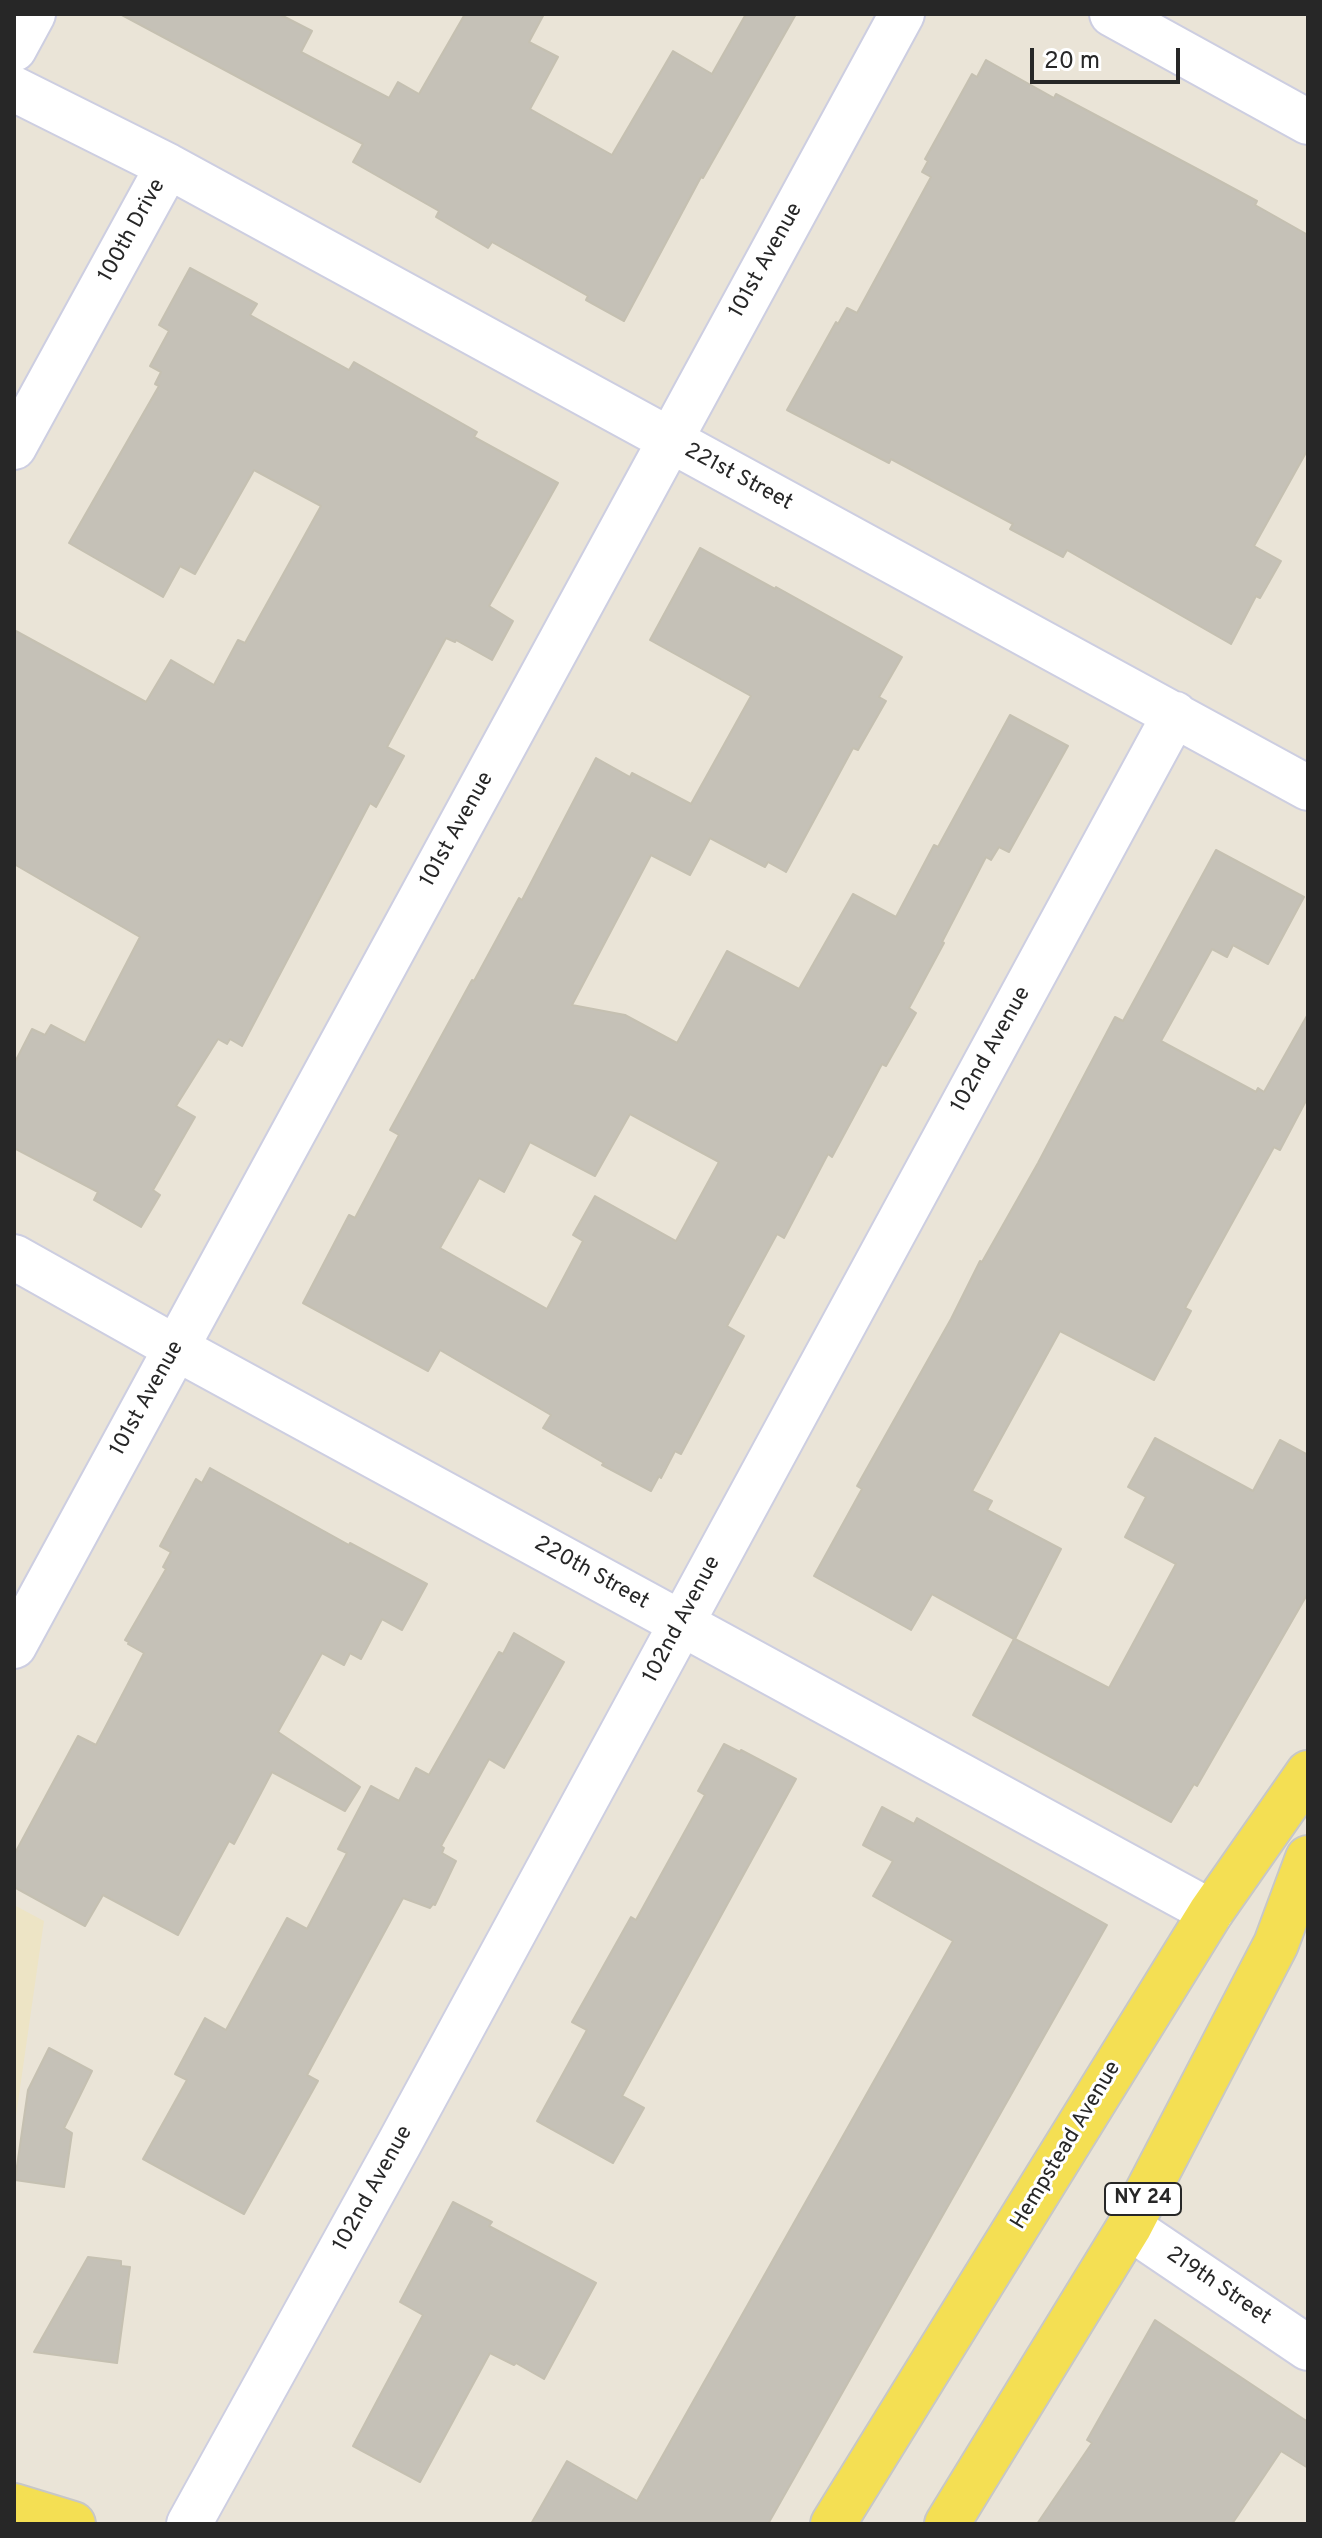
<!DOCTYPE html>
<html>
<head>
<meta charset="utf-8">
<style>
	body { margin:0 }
	#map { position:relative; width:1322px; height:2538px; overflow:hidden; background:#eae4d7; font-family:Overpass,sans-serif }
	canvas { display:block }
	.frame { position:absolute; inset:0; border:16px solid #272727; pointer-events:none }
	.scale { position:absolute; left:1030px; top:48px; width:150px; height:36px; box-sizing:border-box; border:4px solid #272727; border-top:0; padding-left:10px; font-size:24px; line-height:28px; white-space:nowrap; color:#272727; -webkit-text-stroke:6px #fff; paint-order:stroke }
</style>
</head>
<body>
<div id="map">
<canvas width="1322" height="2538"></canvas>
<div class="frame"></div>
<div class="scale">20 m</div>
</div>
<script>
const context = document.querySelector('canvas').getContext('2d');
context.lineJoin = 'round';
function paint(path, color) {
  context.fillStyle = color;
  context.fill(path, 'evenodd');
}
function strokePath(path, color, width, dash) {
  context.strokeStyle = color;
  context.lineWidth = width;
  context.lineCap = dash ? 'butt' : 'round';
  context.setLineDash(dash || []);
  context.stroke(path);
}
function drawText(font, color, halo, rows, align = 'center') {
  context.font = font + ' Overpass,sans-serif';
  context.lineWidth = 6;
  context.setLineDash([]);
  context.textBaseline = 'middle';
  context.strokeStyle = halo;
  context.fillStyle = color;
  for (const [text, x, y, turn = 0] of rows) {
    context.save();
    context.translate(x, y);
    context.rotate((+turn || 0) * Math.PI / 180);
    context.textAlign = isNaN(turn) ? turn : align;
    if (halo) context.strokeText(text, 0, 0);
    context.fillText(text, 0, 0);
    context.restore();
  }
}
paint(new Path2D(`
	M14,1905L44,1921L14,2130Z`), '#ede4c5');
const building = new Path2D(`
	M120,14H279L312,31L301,52L389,98L398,82L419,94L465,14H544L529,42L558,57L530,109L612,155L673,51L712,74L746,14H796L703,178L701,177L624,321L586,300L588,296L492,242L488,248L436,217L439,211L353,162L363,144Z
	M986,60L1054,98L1056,94L1205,173L1257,201L1255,205L1308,235V449L1254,546L1281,561L1260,598L1256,596L1231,644L1067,550L1063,557L1010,529L1013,524L891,459L889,463L787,410L836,322L838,324L847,308L857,313L931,177L922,172L928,161L925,159L972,74L977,77Z
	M190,268L257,304L250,315L349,370L354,362L477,432L474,437L558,483L489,606L513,621L492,660L456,640L455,642L446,638L387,747L404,756L376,807L370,803L242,1046L230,1039L227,1044L218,1039L176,1106L195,1117L153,1190L160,1195L141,1227L94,1200L98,1192L14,1148V1064L32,1029L45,1035L51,1025L85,1043L140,937L14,864V630L146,702L171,660L214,685L238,640L245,643L321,506L254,470L195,574L180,566L163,597L69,543L159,386L155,384L161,372L150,366L169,331L159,325Z
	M700,548L775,589L776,587L902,657L879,697L886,701L858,750L853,748L786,872L768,862L765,867L710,838L690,875L651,855L572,1005L625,1015L677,1043L727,951L799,989L853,894L896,917L934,845L938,847L1010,715L1068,746L1009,852L999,847L991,860L986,857L942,942L944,943L909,1008L916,1013L886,1066L882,1064L832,1157L828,1154L784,1238L777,1234L727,1326L744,1336L681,1454L675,1451L661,1478L659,1476L651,1491L602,1465L604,1463L543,1428L551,1415L440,1350L428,1371L303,1303L349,1215L355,1218L399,1135L390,1130L472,980L474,981L519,898L522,900L596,758L630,777L632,773L691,804L751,696L650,640ZM630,1114L719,1162L676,1241L595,1196L573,1235L583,1241L547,1309L440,1248L479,1178L504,1192L530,1142L595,1176Z
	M1216,850L1304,897L1268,964L1233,945L1227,957L1212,949L1161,1041L1256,1092L1258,1088L1264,1092L1308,1014V1097L1280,1150L1274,1147L1185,1308L1191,1311L1154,1380L1060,1331L972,1491L992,1501L987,1510L1061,1549L1015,1639L1109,1688L1176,1564L1125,1537L1146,1497L1128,1487L1155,1438L1253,1491L1280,1440L1308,1455V1593L1197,1786L1194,1784L1171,1822L973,1715L1014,1639L932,1594L911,1630L814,1576L862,1489L857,1486L951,1319L980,1261L982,1262L1038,1163L1115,1017L1123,1021Z
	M210,1468L349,1545L350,1543L427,1584L402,1630L382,1619L361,1659L350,1653L344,1665L322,1653L278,1732L360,1787L345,1811L272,1772L234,1844L229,1841L178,1935L103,1895L85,1926L14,1887V1855L78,1736L96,1745L144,1653L128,1644L129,1642L125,1640L166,1569L163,1567L171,1552L160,1546L196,1479L202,1483Z
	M514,1633L564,1662L504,1768L489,1759L441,1846L444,1848L442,1853L456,1861L435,1905L433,1904L430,1908L403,1898L307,2075L318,2081L244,2214L143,2159L187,2080L175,2074L205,2018L226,2030L287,1918L307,1929L347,1853L338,1849L371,1786L399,1801L416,1768L429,1775L499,1652L503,1654Z
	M724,1744L740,1752L741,1750L796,1779L622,2096L644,2108L613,2163L537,2121L587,2030L572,2022L631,1917L636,1920L705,1795L698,1791Z
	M882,1807L914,1824L917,1818L1107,1925L768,2524H531L567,2461L637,2501L953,1941L873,1896L893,1861L863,1845Z
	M49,2048L92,2071L64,2128L72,2133L64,2187L15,2180L28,2090Z
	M453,2202L492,2222L489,2226L596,2283L544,2379L516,2363L514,2365L490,2353L420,2482L353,2446L423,2315L400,2302Z
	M88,2257L121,2261V2266L130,2267L117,2363L34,2352Z
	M1155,2320L1308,2422V2468L1281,2451L1232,2524H1037L1092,2443L1087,2440Z`);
paint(building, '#c5c1b7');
strokePath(building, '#c5c0b1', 2);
const street = new Path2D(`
	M1112,14L1308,122
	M14,49L33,14
	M14,89L168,166L1308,788
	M14,447L168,166
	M14,1257L176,1348L1211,1912
	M14,1646L902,14
	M1129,2227L1308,2348
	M189,2524L399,2144L1175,714`);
const primary = new Path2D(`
	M14,2506L73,2524
	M833,2524L1211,1912L1308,1773
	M947,2524L1129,2227L1276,1944L1308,1858`);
strokePath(street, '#cdcee1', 48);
strokePath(primary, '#c7c7c7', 48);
strokePath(street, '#fff', 44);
strokePath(primary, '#f4df53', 44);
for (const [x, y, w] of [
	[1143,2199,76]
]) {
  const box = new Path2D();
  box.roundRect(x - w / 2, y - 16, w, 32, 6);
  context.fillStyle = '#fff';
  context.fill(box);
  strokePath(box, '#272727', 2);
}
drawText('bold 20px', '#272727', null, [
	["NY 24",1143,2199]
]);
drawText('22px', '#272727', '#fff', [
	["100th Drive",133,231,-61],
	["101st Avenue",767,261,-61],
	["221st Street",738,478,28],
	["101st Avenue",458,830,-61],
	["102nd Avenue",992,1050,-61],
	["101st Avenue",148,1399,-61],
	["220th Street",591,1574,29],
	["102nd Avenue",683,1620,-62],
	["Hempstead Avenue",1067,2146,-59],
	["102nd Avenue",374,2189,-61],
	["219th Street",1218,2287,34]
]);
</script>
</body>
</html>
